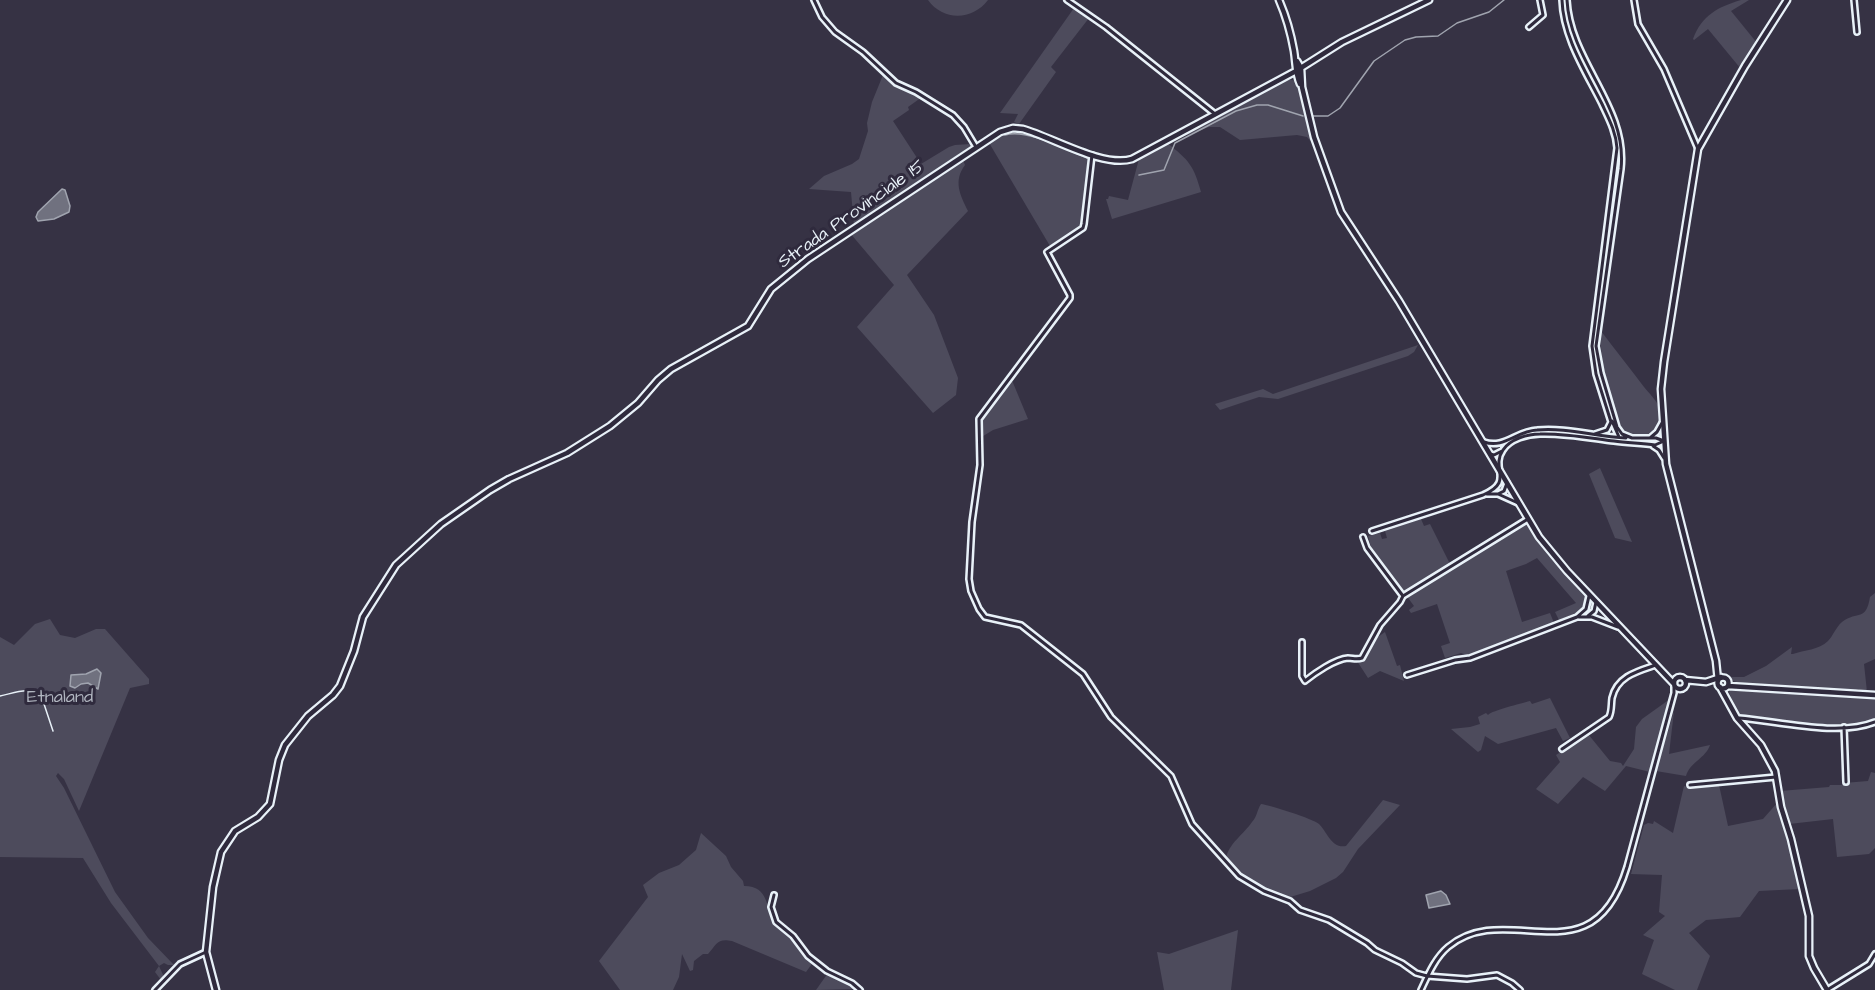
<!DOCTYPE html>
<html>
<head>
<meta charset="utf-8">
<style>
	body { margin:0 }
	canvas { display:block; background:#363244 }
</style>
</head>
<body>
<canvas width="1875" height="990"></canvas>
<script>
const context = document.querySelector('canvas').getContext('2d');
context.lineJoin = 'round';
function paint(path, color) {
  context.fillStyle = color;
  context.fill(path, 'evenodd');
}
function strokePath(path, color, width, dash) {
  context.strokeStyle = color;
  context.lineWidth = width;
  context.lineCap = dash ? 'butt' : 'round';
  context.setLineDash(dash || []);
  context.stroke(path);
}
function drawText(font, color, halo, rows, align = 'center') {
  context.font = font + ' "Architects Daughter",sans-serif';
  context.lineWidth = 6;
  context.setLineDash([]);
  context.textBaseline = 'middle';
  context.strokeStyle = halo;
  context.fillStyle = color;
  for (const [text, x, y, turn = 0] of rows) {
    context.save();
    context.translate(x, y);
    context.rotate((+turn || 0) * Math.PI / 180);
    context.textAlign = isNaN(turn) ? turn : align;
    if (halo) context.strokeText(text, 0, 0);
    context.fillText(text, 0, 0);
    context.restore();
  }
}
paint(new Path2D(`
	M928,0H988C972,21 943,21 928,0Z
	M1741,0H1749L1731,11L1757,43L1741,69L1708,29L1694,40L1693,39C1702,15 1718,7 1741,0Z
	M1074,8L1089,18L1051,67L1056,72L1019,124L1014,122L1018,114L1000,113Z
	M883,75L922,97L908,107L909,110L893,121L921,164L949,147L955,145L971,144V146L854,225L851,192L809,189L824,176L852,164L859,159L868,131L867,123L872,102Z
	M1287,79L1296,81L1299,87L1312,143L1307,137L1297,135L1240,140L1220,127H1209L1171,141Z
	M1012,130L1025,132L1090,156L1083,224L1079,229L1050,246L988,141L1003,133Z
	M1167,143C1189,160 1194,166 1201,192L1112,219L1106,199H1108L1109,196L1128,200L1139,159Z
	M962,158L965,165C953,181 960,195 968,211L907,275L934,315L958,378L956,395L933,413L857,327L894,285L850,233Z
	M1601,331C1615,350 1630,368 1644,387C1648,392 1656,400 1658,405C1669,429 1641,445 1623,430C1610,400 1599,364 1601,331Z
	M1418,345L1414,352L1408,356L1278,399L1259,397L1220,410L1215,404L1263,389L1273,394Z
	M1011,378L1028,419L993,430L980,438V420Z
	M1600,468L1632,542L1615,538L1589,474Z
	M1421,519L1424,526L1430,524L1450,564L1404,593L1372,551L1368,536L1380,533L1382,539L1387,538L1385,531Z
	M1526,522L1536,539L1586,596L1587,601L1583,610L1559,620L1555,612L1576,603L1537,558L1526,564L1506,571L1522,622L1550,613L1554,623L1469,656L1461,653L1445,658L1441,646L1450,643L1437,604L1411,613L1409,610L1414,606L1406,595Z
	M1875,593V659L1864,664L1867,692L1858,689L1853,691L1747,684L1732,681L1729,677H1744L1766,666L1792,647L1791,654H1793C1804,650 1819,650 1828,641C1833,636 1836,627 1842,622C1858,610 1866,622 1870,597Z
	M50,619L60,635L75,638L96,629H105L149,679V684L130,688L79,811L64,779L58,773L56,776L64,788L115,892L148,938L174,965H168L164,963L159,966L164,977L161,980L155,972L159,966L111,903L83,858L0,857V637L14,645L35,624Z
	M1385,632L1397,666L1400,665L1404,681L1380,671L1368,678L1357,661L1365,657L1372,641Z
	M1732,688L1875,697V719C1837,734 1781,721 1742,716L1735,709L1729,692Z
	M1550,698L1570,738L1563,741L1556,728L1498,744L1485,736L1481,750L1478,752L1451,729L1470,727L1480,724L1478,717L1486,713L1488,715C1493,710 1520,704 1530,701L1532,704Z
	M1670,699L1650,772L1626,766L1605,791L1583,777L1558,804L1536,789L1560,762L1556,755L1588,734L1610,761L1621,763L1623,766L1634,749L1636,727L1642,719Z
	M1674,711L1669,754L1710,745C1706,758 1690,762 1686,776L1656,771Z
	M1871,772L1875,773V848L1869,854L1837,857L1833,819L1789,824L1784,811L1780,791L1829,787L1830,785H1843L1844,783L1868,781Z
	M1719,785L1728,826L1763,819L1778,802L1781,814L1779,816L1789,839L1799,889L1759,891L1740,917L1706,920L1689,933L1710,956L1697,990H1675L1642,974L1654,940L1643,935L1665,916L1659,912L1662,875L1631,874L1644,825L1648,823L1653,824L1654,821L1673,833L1684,786L1690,788Z
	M1383,800L1400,805L1358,849L1343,872L1336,878L1310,891L1287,898L1265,889L1240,874L1226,859C1228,844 1244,834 1252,822C1257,817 1257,810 1261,804C1269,805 1314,819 1319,824C1327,832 1332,849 1346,846Z
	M701,833L726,856L731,867L743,881L744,886C770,886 765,909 775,922C780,930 790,934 796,942L795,944L807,957L814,961L806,972L732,941C717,938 717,944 708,954H703L694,961L693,970L690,971L682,954L679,977L673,990H620L599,961L648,897L643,885L659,873L679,865L696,850Z
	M1238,930L1231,990H1164L1157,952L1169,954Z
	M828,973L848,983L857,989L816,990Z`), '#4d4b5c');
const water = new Path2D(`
	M62,189L65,190L70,206L69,212L54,219L38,221L36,217L38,212Z
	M97,669L101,673L98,689L88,683L81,684L75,688L70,686L71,675L86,674Z
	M1441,891L1446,895L1450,904L1429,908L1426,895Z`);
paint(water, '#70717f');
strokePath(water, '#a0a4af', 1.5);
strokePath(new Path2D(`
	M1312,116H1328L1340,108L1374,61L1405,40L1416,37L1438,36L1457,23L1489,12L1504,0
	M1005,135C1027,128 1066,150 1087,158
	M1139,175L1164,170L1175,143L1236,111L1257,105H1268L1303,116`), '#a0a4af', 1.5);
const street = new Path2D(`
	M814,0L822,17L835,32L863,52L896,83L916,92L953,115L964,127L976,147
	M1067,0L1106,27L1215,114
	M1562,0C1563,37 1586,72 1602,104C1609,119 1616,132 1617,148L1592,346L1596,374L1611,422L1607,430L1595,434
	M1567,0C1570,62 1628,106 1621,169L1596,346L1601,373L1617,427L1622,434L1632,438
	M1634,0L1638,24L1664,69L1698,149
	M1854,0L1857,32
	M1529,27L1543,15L1540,0
	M1092,155L1084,224L1083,228L1047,252L1070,295V298L979,419L980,465L972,522L969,579L971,591L979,609L985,617L1021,625L1083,674L1111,717L1171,776L1192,824L1239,876L1264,891L1290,901L1300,910L1329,920L1367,943L1375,950L1402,963L1416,973L1427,976L1467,979L1497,975L1512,983L1520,990
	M1612,421L1619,437
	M1633,438H1656L1664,441
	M1650,438L1657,432L1662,423
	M1484,442C1504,449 1516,431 1537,430C1566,427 1597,437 1626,438
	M1653,446L1659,450L1664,458
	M1490,454L1494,455L1502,451
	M1487,494H1498L1518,503
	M1498,494L1504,491L1507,483
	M1372,531L1483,495C1515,481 1490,469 1503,450C1510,439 1528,434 1540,434C1564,433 1590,438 1614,441C1627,443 1641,443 1655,445L1664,441
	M1363,537L1367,548L1403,596
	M1588,616L1594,611L1596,602
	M1579,617H1592L1618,627
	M1302,642V676L1305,681C1315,673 1335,659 1348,658C1353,658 1356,660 1362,658L1380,625L1400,602L1403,596L1528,519
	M1407,675L1455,660L1470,658L1577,617L1586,609L1589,596
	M1739,718C1778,721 1838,737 1875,722
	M1844,727L1846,782
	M1562,749L1609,717C1612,711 1611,705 1612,698C1617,676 1638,671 1656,665
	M1690,785L1776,777
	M774,895L771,907L776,922L793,936L808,956L827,971L852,983L860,990
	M155,990L180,964L206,952
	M1421,990C1428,975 1435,958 1448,947C1508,897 1592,983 1627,867L1674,693V686
	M1827,990L1869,964L1875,954`);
const secondary = new Path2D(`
	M1279,0C1286,16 1291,34 1294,51C1296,63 1295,73 1300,84
	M1297,61L1301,68L1302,87L1314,137L1341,212L1399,301L1539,537L1567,571L1674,684
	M1674 683a6 6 0 1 1 12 0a6 6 0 1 1-12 0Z
	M1717.5 683a5.5 5.5 0 1 1 11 0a5.5 5.5 0 1 1-11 0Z
	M1685,680L1706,682L1721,677
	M1718,681L1716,661L1666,464L1661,389L1664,362L1698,149L1745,66L1787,0
	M1728,686L1875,695
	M1720,687L1737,718L1761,745L1775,771L1781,807L1791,839L1809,916V956L1814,968L1827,990
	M216,990L206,952L213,887L221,852L235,831L258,817L270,804L279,760L285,745L308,716L333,695L340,686L354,651L363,617L396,565L441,524L490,490L509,479L567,453L610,426L638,403L658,380L671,369L748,326L771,289L808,259L1000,132L1013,128L1023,129C1052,137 1103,168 1132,159L1296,71L1342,42L1429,0`);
strokePath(street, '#e8f1f8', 8);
strokePath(secondary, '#e8f1f8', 9);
strokePath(street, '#2f2a3d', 3);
strokePath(secondary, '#2f2a3d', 4.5);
strokePath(new Path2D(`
	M0,696C15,693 31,685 42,698L53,731`), '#e8f1f8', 1.5);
drawText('18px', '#e8f1f8', '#2f2a3d', [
	["Strada Provinciale 15",852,215,-35]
]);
drawText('18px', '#b2b7c1', '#2f2a3d', [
	["Etnaland",60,698]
]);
</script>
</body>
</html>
